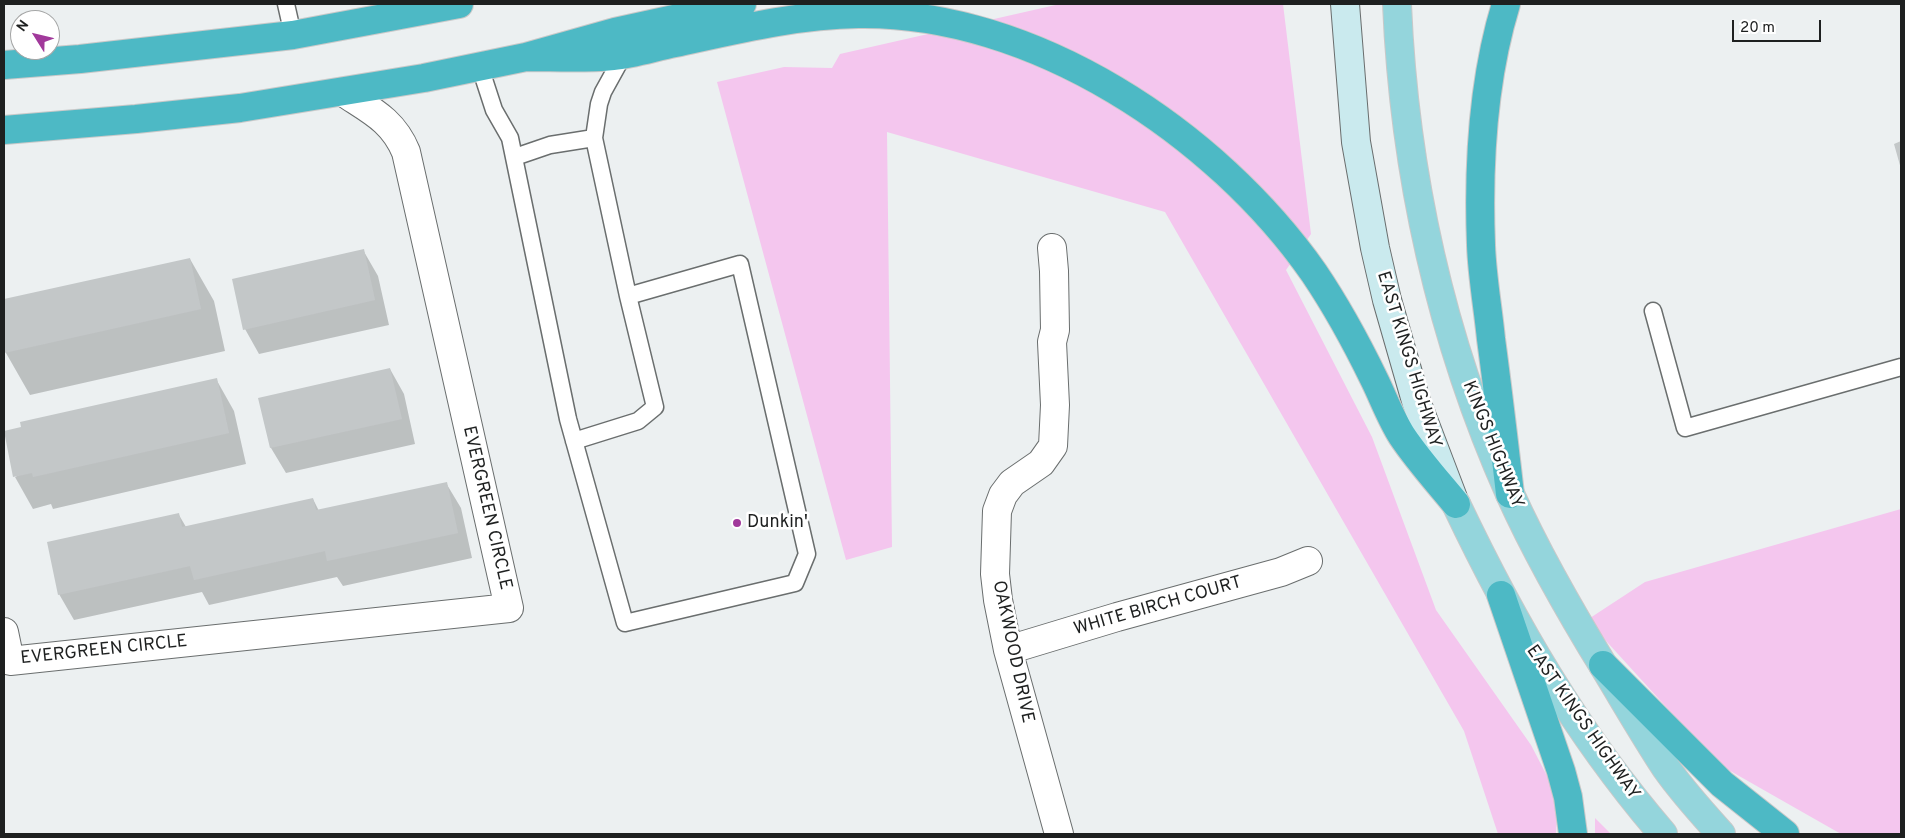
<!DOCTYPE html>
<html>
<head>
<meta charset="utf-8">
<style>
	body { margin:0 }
	#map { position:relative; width:1905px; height:838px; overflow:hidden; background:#ecf0f1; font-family:Overpass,sans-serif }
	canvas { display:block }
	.frame { position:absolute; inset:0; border:5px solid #1e2020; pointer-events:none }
	.north { position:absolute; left:10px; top:10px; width:50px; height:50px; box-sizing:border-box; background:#fff; border:1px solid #a5a6a6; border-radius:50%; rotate:306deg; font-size:14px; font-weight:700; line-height:20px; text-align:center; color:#1e2020 }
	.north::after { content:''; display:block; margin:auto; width:18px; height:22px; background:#a1399b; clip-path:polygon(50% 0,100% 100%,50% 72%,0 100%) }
	.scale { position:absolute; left:1732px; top:20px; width:89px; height:22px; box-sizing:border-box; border:2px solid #1e2020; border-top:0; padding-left:6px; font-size:15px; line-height:18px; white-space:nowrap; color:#1e2020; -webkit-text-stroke:4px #fff; paint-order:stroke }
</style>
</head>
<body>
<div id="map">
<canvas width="1905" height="838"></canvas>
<div class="frame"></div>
<div class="north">N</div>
<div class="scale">20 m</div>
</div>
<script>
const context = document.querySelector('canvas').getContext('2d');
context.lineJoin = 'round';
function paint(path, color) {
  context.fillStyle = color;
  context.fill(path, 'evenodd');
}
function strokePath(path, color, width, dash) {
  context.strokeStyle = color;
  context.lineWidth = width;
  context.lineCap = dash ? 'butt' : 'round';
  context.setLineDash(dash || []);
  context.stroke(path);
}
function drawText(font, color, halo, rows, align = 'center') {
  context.font = font + ' Overpass,sans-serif';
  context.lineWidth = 5;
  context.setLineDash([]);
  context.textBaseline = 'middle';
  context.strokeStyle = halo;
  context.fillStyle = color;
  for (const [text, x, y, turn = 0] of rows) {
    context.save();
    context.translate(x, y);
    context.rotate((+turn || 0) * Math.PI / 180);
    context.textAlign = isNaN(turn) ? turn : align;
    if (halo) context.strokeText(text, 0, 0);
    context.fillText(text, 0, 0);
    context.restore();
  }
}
paint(new Path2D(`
	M1060,4H1283L1311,234L1286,270L1372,437L1436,610L1531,745L1558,797L1556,834H1498L1464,731L1165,212L887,132L892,547L846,560L717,82L784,67L832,68L840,54Z
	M1901,509V834H1841L1718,764L1587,620L1645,582Z
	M1595,818L1611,834H1595Z`), '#f4c6ee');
paint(new Path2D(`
	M363,250L378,276L389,325L259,354L245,329Z
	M190,259L214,301L225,351L30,395L6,353L4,345V301Z
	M390,369L404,394L415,444L286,473L271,448L260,399Z
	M216,379L234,411L246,464L53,509L51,504L33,509L15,477Z
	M446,483L461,508L472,558L343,586L337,577L209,605L202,592L74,620L59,594L179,515L186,527L313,499L319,511Z`), '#0003');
paint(new Path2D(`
	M1901,141V169L1894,144Z
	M364,249L375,300L243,330L232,279Z
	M190,258L201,309L4,353V299Z
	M390,368L402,419L270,448L258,398Z
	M217,378L229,433L33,477L32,473L13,477L4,431L21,427L20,422Z
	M447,482L458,533L327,561L325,551L194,580L190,566L58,595L47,542L179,513L182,527L313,498L316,510Z`), '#c3c7c8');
const lane = new Path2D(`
	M286,4L293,35
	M480,67L494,110L510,138L568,419L625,623L795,583L807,554L740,264L628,296L594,138L599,104L603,92L624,54
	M515,157L550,145L594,138
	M1653,311L1685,428L1901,367
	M574,441L638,421L655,407L628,296`);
const street = new Path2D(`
	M1052,248L1054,271L1055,330L1052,342L1055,405L1053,446L1041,463L1012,483L1003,495L997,511L995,574L998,600L1008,650L1059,834
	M4,632L10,661L509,608L406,152C393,120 370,110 343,92
	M1008,650L1117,617L1281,572L1308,561`);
const secondary = new Path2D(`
	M1345,4L1356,142L1375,248L1387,300L1416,401L1453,498`);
const primary = new Path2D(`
	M1397,4C1404,172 1441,340 1510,494C1538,556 1571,613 1606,670C1626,703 1645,736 1666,768C1682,791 1702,813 1721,834
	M1456,504C1513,624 1576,733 1663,834`);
const highway = new Path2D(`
	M1506,4C1483,79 1478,167 1481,245C1482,276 1488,308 1491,339C1498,391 1504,442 1510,494
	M526,57C554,57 584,59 613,56C633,54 655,47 675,43C735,30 795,15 858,14C1033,11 1216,133 1314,273C1337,307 1356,342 1374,379C1383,397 1391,419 1402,436C1418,460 1438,482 1456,504
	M4,65L80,59L293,35L459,4
	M4,130L136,119L240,108L424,78L526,57L615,32L742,4
	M1501,595L1561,771L1568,797L1573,834
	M1603,665L1722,784L1785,834`);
strokePath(lane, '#6a6e6e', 19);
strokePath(street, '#6a6e6e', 30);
strokePath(secondary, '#6a6e6e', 30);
strokePath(primary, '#c9c9c9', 30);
strokePath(highway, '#c9c9c9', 30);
strokePath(lane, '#fff', 16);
strokePath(street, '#fff', 28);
strokePath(secondary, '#caeaee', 28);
strokePath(primary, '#94d5dc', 28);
strokePath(highway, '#4db9c5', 28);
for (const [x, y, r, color] of [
	[737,523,5,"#a1399b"]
]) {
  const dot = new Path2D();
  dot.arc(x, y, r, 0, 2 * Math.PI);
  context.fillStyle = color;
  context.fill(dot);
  strokePath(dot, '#fff', 2);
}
drawText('18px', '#1e2020', '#fff', [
	["EAST KINGS HIGHWAY",1408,360,73],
	["KINGS HIGHWAY",1492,445,68],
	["EVERGREEN CIRCLE",486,508,77],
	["WHITE BIRCH COURT",1158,607,-16],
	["EVERGREEN CIRCLE",104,651,-6],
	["OAKWOOD DRIVE",1012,652,78],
	["EAST KINGS HIGHWAY",1582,723,55]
]);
drawText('18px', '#1e2020', '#fff', [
	["Dunkin'",747,523]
], 'left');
</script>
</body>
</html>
